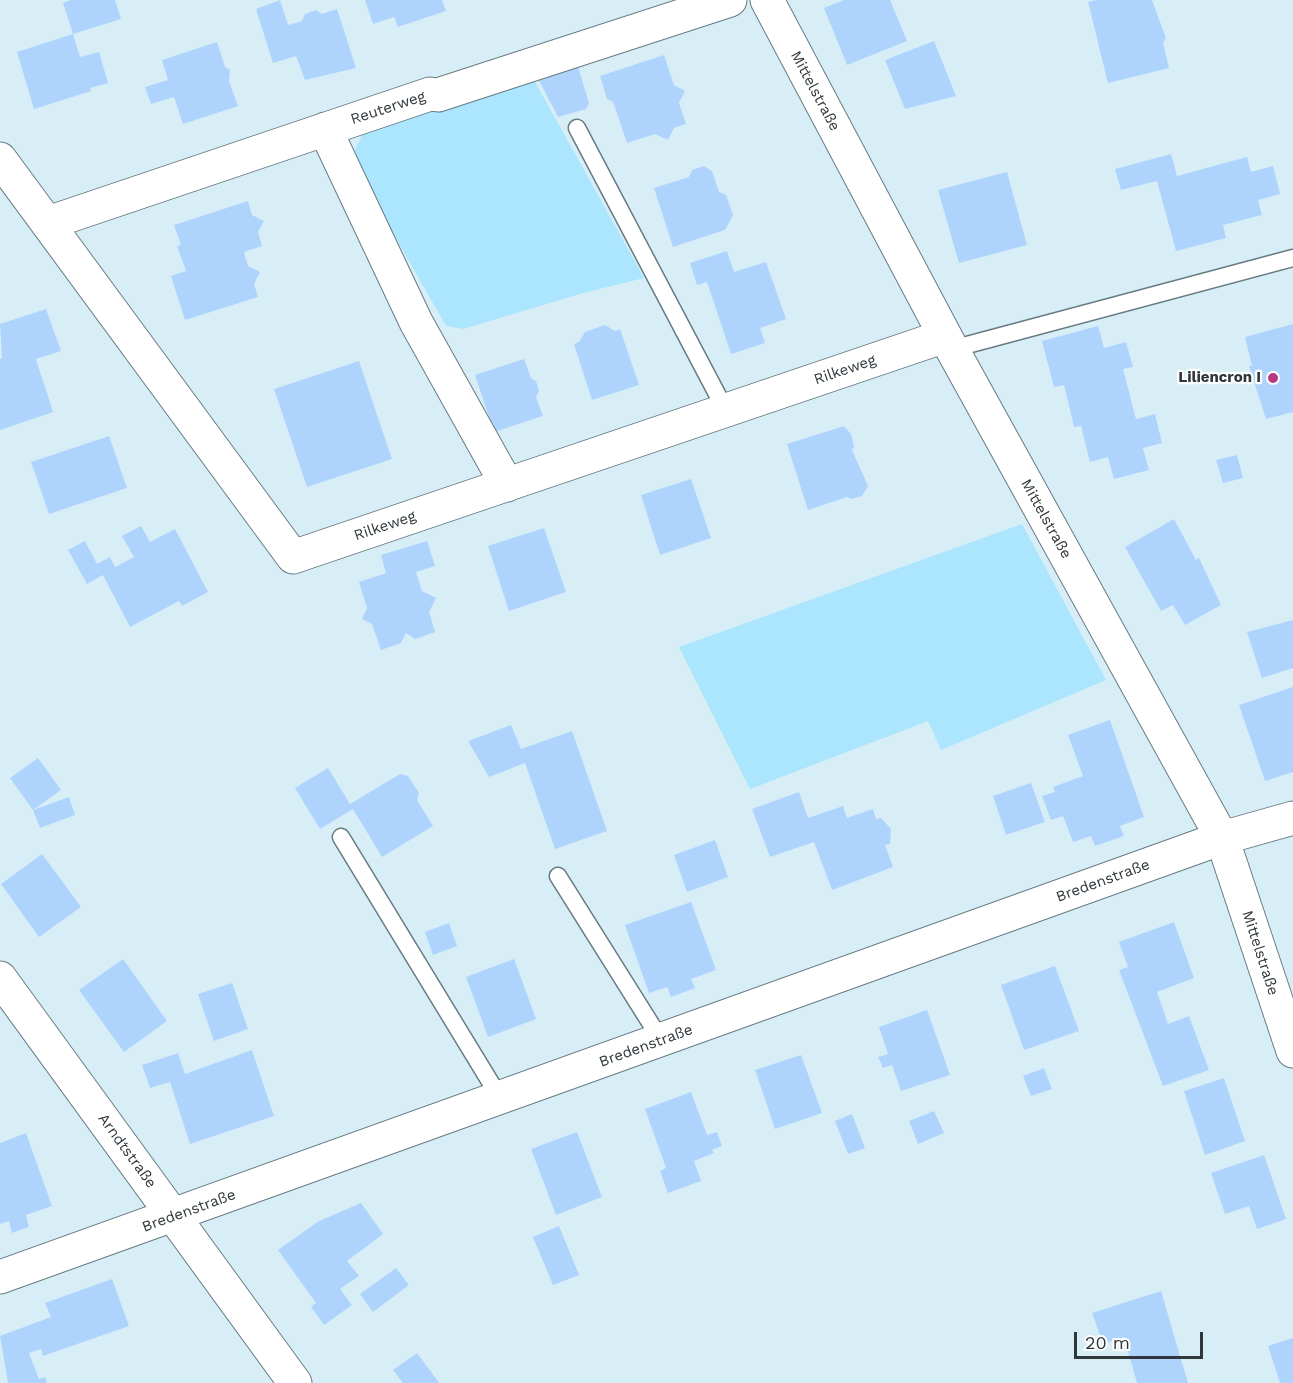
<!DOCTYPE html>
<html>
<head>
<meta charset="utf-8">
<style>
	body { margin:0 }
	#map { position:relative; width:1293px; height:1383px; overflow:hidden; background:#d8eef7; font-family:"Work Sans",sans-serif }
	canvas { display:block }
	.scale { position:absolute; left:1074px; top:1332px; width:129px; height:27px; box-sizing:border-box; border:3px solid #2f373b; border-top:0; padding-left:8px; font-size:18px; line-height:21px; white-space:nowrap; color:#2f373b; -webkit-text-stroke:4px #fff; paint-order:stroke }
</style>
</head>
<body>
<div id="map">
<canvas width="1293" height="1383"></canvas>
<div class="scale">20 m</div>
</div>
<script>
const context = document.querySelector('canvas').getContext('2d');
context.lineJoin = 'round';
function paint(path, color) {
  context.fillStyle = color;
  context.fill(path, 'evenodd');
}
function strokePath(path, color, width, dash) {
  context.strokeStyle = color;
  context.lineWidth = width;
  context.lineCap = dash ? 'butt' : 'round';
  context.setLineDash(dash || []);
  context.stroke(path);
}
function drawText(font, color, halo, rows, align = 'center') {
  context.font = font + ' "Work Sans",sans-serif';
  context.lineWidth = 4.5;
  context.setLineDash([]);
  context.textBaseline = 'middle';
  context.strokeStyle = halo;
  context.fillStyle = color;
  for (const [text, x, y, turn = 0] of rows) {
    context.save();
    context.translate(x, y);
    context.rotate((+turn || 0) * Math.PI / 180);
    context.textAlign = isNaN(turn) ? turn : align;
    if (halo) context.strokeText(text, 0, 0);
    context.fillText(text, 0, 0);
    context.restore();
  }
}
paint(new Path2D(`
	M529,71L644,278L583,293L463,329L446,326L361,177L355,150L364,130Z
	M1022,524L1106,680L941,750L928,721L750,789L679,647Z`), '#abe5fe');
paint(new Path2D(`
	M71,0H115L121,19L73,34L63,3Z
	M280,0L288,25L302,21L305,14L316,10L322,14L337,9L356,68L305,80L296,56L273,63L256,9Z
	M365,0H442L446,11L398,27L394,17L373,24Z
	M844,0H890L907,41L847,65L824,8Z
	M1096,0H1152L1166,38L1163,43L1169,68L1108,83L1088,2Z
	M73,34L80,57L99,52L108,83L90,88L91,91L34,109L17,52Z
	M934,41L956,96L905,109L885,60Z
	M217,42L225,67L230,70L229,81L238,106L183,124L174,97L151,104L145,87L168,80L162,60Z
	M664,55L674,85L685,91L679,103L686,124L674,128L668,140L655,134L627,143L613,102L607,99L600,76Z
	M575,57L589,103L586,109L558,117L534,71Z
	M1171,154L1177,176L1247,157L1251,172L1273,166L1280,194L1258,200L1262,215L1223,225L1226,238L1176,251L1157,181L1121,190L1115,169Z
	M704,166L712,171L719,192L726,195L733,215L725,230L673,247L654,188L689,177L692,170Z
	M1007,172L1027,245L959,263L938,190Z
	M248,201L252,215L264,221L258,232L262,246L244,252L248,266L260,272L254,284L258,297L185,320L171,276L186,271L177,246L181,245L174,225Z
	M727,251L734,272L766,262L786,319L760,328L765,343L731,354L707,282L697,285L690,263Z
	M46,309L61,351L36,359L53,412L0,430V359L2,358L0,324Z
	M1293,324V412L1266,419L1249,366H1252L1245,337Z
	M605,325L615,331L620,329L639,385L592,400L574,344L579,342L585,332Z
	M1098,326L1104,348L1126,342L1133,367L1123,369L1136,419L1155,414L1162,443L1143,448L1149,470L1114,479L1108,457L1090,462L1081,426L1074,427L1064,385L1054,387L1042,341Z
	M524,359L531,378L536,381L539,391L536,397L543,416L494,432L475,375Z
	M359,361L392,459L307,487L274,389Z
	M844,426L851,434L854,446L852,450L868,486L862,496L851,499L847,497L808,510L787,444Z
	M109,436L127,488L49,514L31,462Z
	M1237,455L1243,478L1223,483L1216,460Z
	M691,479L711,538L660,555L641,495Z
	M1174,519L1196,560L1199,558L1221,605L1185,625L1173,605L1161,611L1125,547Z
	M141,526L150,542L175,529L208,592L182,606L179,601L130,627L103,575L87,584L68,550L85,541L97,564L110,557L115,567L134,557L122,536Z
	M544,528L566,592L509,611L488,546Z
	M427,541L435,566L416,572L422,591L436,598L429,612L435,632L415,639L406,633L401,643L381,650L372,624L362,619L367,608L359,582L386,573L381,555Z
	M1293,620V668L1262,678L1247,632Z
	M1293,687V772L1265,781L1239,705Z
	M1110,720L1144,817L1120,826L1124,836L1095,846L1091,836L1073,842L1063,816L1051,820L1042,796L1055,792L1053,787L1083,776L1068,735Z
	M511,725L521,749L572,731L607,831L555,849L525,763L489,777L468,741Z
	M38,758L61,790L33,810L69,797L75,815L40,828L33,810L10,778Z
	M328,768L350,804L400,774L408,776L419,793L417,800L433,826L382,857L353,809L320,829L295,788Z
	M1031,783L1045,822L1006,835L993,796Z
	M799,792L808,818L843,806L847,818L873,809L876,819L881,818L891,829L890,844L885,845L893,867L832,890L814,842L770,857L752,809Z
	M715,840L728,877L687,892L674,855Z
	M42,854L81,907L39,937L1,884Z
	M691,902L716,970L691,979L695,988L671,997L667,987L649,993L625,925Z
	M1174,922L1194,978L1157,992L1168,1024L1189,1016L1209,1070L1163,1086L1119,970L1128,967L1119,942Z
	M449,923L457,946L433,955L425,932Z
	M123,959L167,1021L124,1052L79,990Z
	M514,959L536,1019L488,1037L466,977Z
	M1055,966L1079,1031L1024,1050L1001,985Z
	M232,983L248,1029L214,1041L198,994Z
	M927,1010L950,1075L901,1091L892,1065L883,1068L878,1057L888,1054L879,1027Z
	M252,1050L274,1116L190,1144L170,1082L150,1088L142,1065L178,1053L185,1074Z
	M801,1055L822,1113L775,1129L755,1070Z
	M1044,1068L1052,1089L1031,1096L1023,1076Z
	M1224,1078L1245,1141L1205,1155L1184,1091Z
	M691,1092L707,1135L717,1132L722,1146L712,1150L714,1153L694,1161L701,1181L668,1193L660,1171L666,1168L645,1109Z
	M934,1111L944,1133L918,1144L909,1121Z
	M852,1114L865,1148L848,1154L835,1121Z
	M577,1132L602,1197L556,1215L531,1149Z
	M26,1133L52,1206L26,1215L29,1227L12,1233L9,1221L0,1224V1143Z
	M1264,1155L1286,1219L1257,1229L1249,1206L1225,1214L1211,1173Z
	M361,1203L383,1234L347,1261L359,1276L340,1289L352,1305L324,1325L311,1307L316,1303L278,1250L319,1221Z
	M559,1226L579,1275L553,1285L533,1237Z
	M396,1268L409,1285L373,1312L360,1294Z
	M112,1279L129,1326L43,1356L41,1349L29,1353L39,1379L45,1377L47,1383H8L0,1336L51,1317L45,1303Z
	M1161,1291L1180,1356L1188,1383H1137L1124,1337L1103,1344L1092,1313Z
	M1293,1338V1383H1280L1268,1346Z
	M417,1353L429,1369L439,1383H403L393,1370Z`), '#aed4fd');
const service = new Path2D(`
	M577,128L726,411
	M952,349L1293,258
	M341,837L500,1098
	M558,876L661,1040`);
const minor = new Path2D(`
	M767,0L952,349L1222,838L1293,1051
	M325,129L416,322L507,485
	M0,159L293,557L945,336
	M48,223L430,94L438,95L730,0
	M0,978L295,1383
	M0,1277L1222,838L1293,818`);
strokePath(service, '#677b83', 19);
strokePath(minor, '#677b83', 35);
strokePath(service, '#fff', 16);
strokePath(minor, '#fff', 33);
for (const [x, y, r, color] of [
	[1273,378,6,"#b83883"]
]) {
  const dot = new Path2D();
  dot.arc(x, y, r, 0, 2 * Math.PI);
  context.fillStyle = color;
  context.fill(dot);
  strokePath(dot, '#fff', 2);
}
drawText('15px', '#2f373b', '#fff', [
	["Mittelstraße",815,91,62],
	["Reuterweg",388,108,-18],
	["Rilkeweg",845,370,-19],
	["Mittelstraße",1046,519,61],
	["Rilkeweg",385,526,-19],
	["Bredenstraße",1103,881,-20],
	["Mittelstraße",1260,953,72],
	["Bredenstraße",646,1046,-20],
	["Arndtstraße",127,1151,54],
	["Bredenstraße",189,1211,-20]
]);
drawText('bold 15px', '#2f373b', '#fff', [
	["Liliencron I",1261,378]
], 'right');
</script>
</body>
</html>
